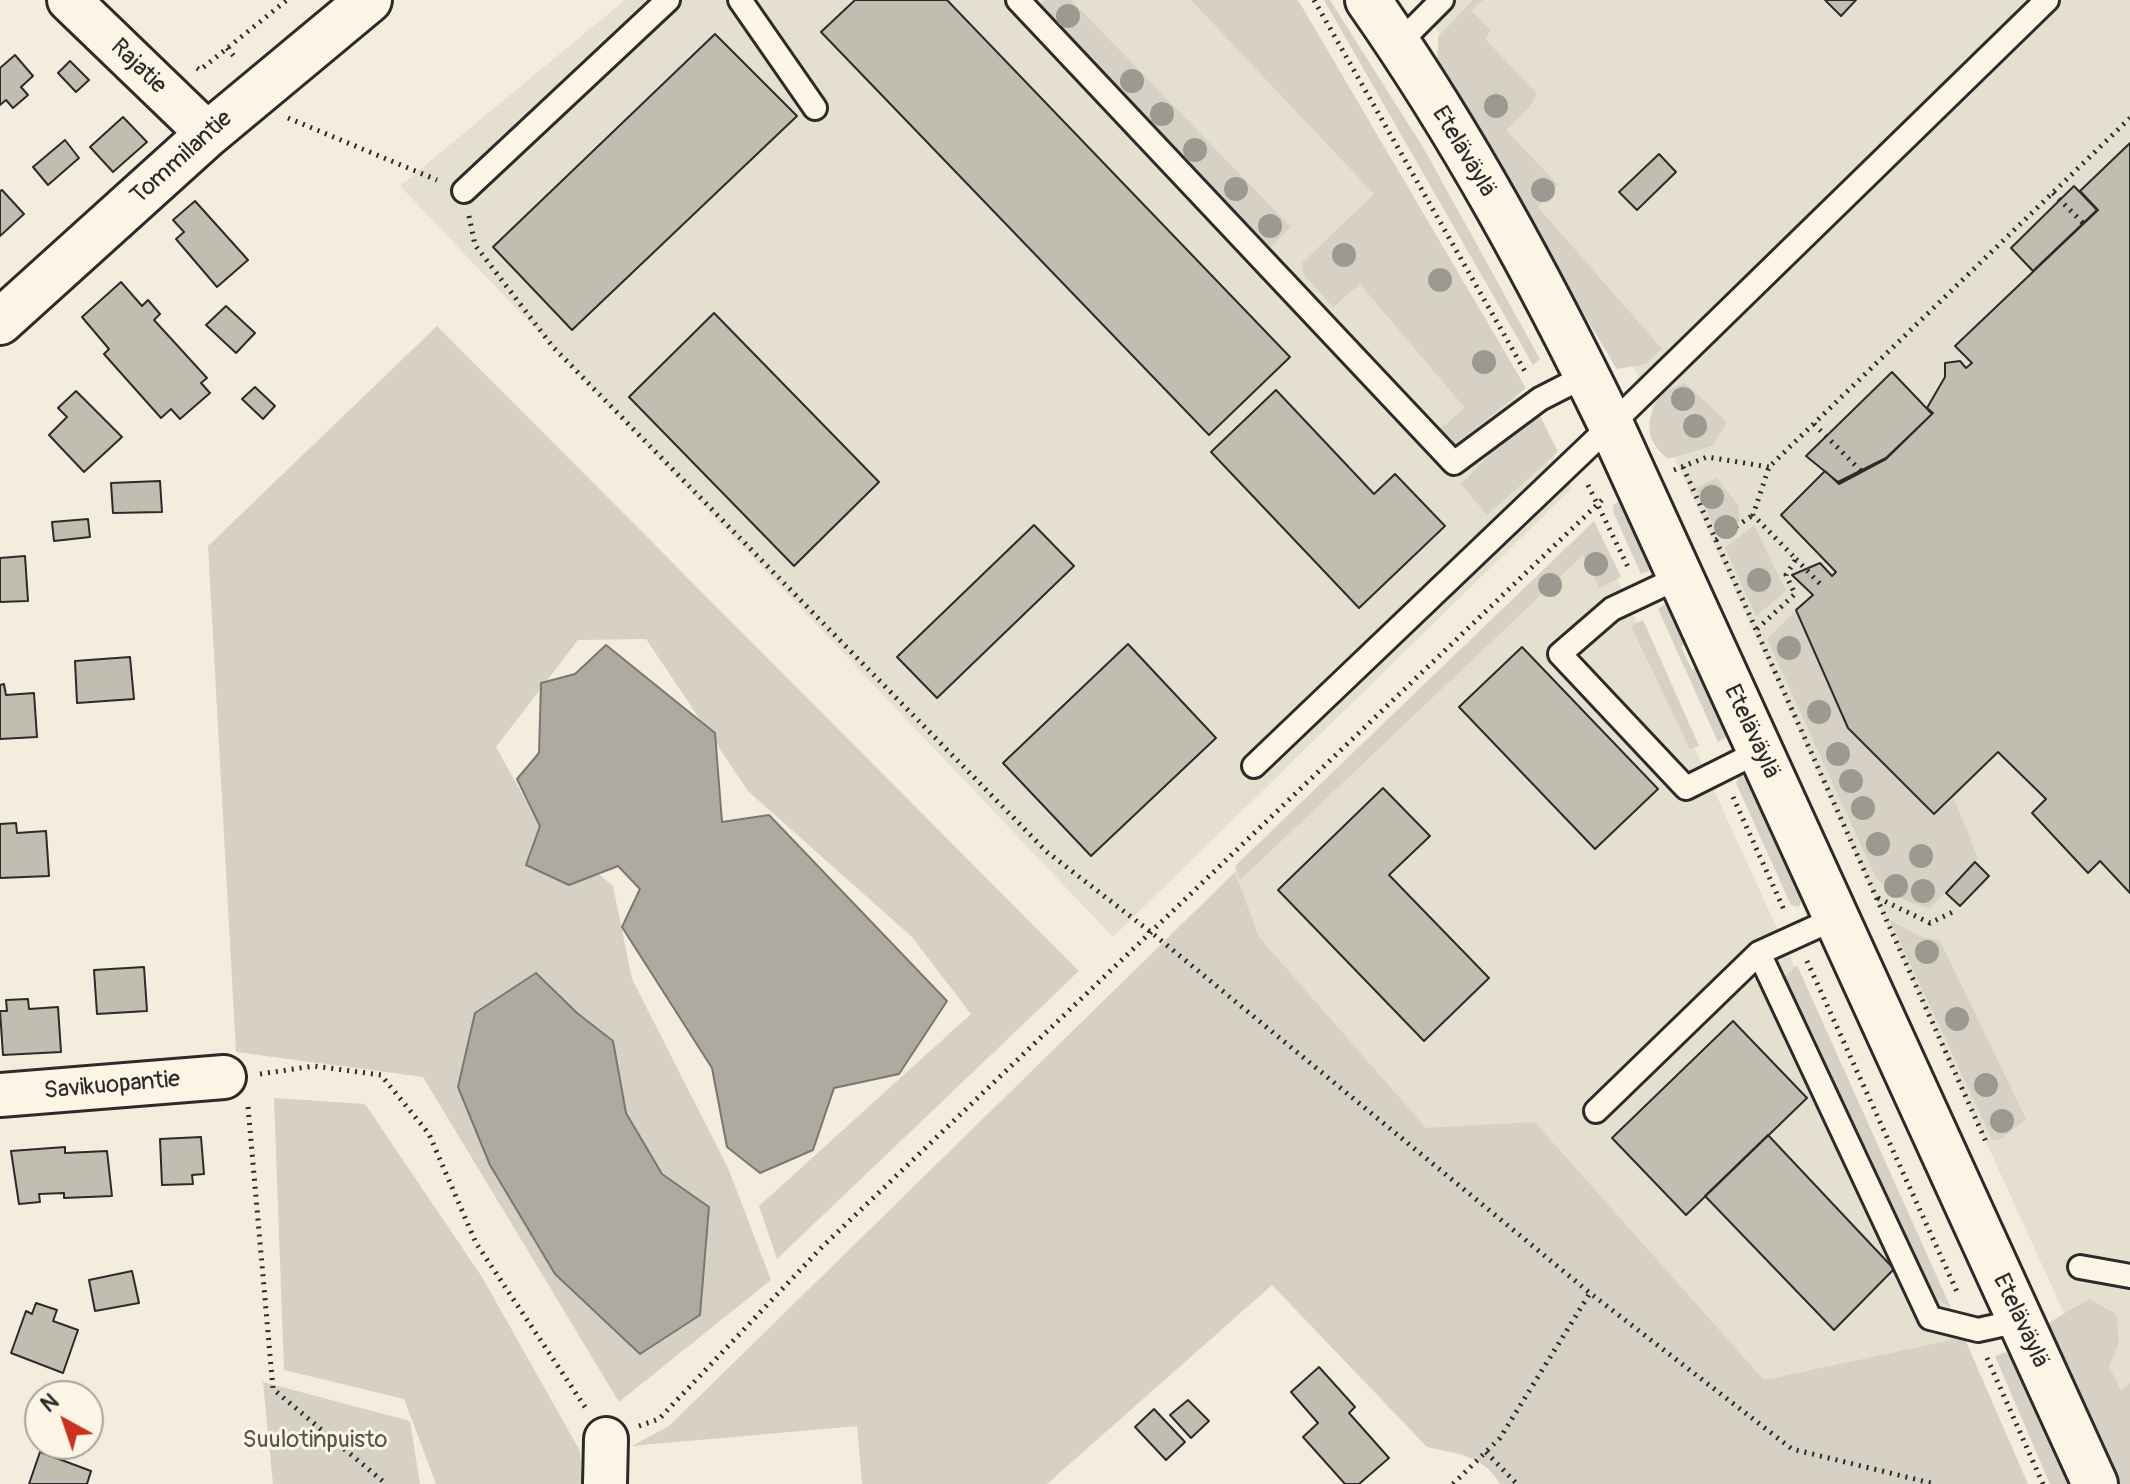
<!DOCTYPE html>
<html>
<head>
<meta charset="utf-8">
<style>
	body { margin:0 }
	#map { position:relative; width:2130px; height:1484px; overflow:hidden; background:#f4edde; font-family:Pangolin,sans-serif }
	canvas { display:block }
	.north { position:absolute; left:24px; top:1380px; width:80px; height:80px; box-sizing:border-box; background:#fcf5e5; border:2px solid #a8a49b; border-radius:50%; rotate:320deg; font-size:22px; font-weight:700; line-height:32px; text-align:center; color:#2b2b2b }
	.north::after { content:''; display:block; margin:auto; width:28px; height:36px; background:#c8321e; clip-path:polygon(50% 0,100% 100%,50% 72%,0 100%) }
</style>
</head>
<body>
<div id="map">
<canvas width="2130" height="1484"></canvas>
<div class="north">N</div>
</div>
<script>
const context = document.querySelector('canvas').getContext('2d');
context.lineJoin = 'round';
function paint(path, color) {
  context.fillStyle = color;
  context.fill(path, 'evenodd');
}
function strokePath(path, color, width, dash) {
  context.strokeStyle = color;
  context.lineWidth = width;
  context.lineCap = dash ? 'butt' : 'round';
  context.setLineDash(dash || []);
  context.stroke(path);
}
function drawText(font, color, halo, rows, align = 'center') {
  context.font = font + ' Pangolin,sans-serif';
  context.lineWidth = 6;
  context.setLineDash([]);
  context.textBaseline = 'middle';
  context.strokeStyle = halo;
  context.fillStyle = color;
  for (const [text, x, y, turn = 0] of rows) {
    context.save();
    context.translate(x, y);
    context.rotate((+turn || 0) * Math.PI / 180);
    context.textAlign = isNaN(turn) ? turn : align;
    if (halo) context.strokeText(text, 0, 0);
    context.fillText(text, 0, 0);
    context.restore();
  }
}
paint(new Path2D(`
	M625,0H1219L1413,210L1572,488L1113,937L400,186Z
	M1419,0H2130V1458L1596,285L1521,205L1501,137Z
	M1599,539L1964,1337L1764,1380L1535,1122L1426,1129L1259,937L1235,872Z`), '#e5dfd0');
paint(new Path2D(`
	M1045,0H1071L1291,227L1270,247L1040,5Z
	M1191,0H1298L1526,388L1453,446L1440,429L1465,408L1360,284L1333,307L1304,275L1302,263L1374,194Z
	M1324,0H1330L1424,149L1540,359L1533,365Z
	M1473,0H1483L1471,11L1491,30L1485,39L1537,94L1528,109L1506,130L1558,185L1538,207L1662,349L1646,364L1617,369L1437,72L1438,37Z
	M437,326L1079,971L777,1259L759,1206L971,1014L912,937L748,791L646,639L578,640L496,747L540,826L613,886L632,979L728,1168L771,1280L619,1402L423,1077L236,1052L208,546Z
	M1685,383L1727,422L1712,446L1668,459C1642,438 1647,419 1661,392Z
	M1540,416L1558,452L1487,515L1461,484L1512,431Z
	M1717,478L1738,505L1740,521L1716,531L1696,488Z
	M1617,502H1623L1654,569L1641,574L1614,514L1613,506Z
	M1594,521L1621,577L1599,588L1583,555L1240,880L1235,866Z
	M1754,525L1786,591L1756,616L1725,548Z
	M1668,602L1686,643L1681,647L1692,670L1699,667L1729,736L1718,742L1658,609Z
	M1795,611L1847,728L1934,816L1954,798L1978,858L1930,908C1905,902 1892,895 1875,876L1767,639Z
	M1643,620L1699,746L1690,749L1631,626Z
	M1740,775L1753,782L1803,895L1799,907L1791,905L1736,783Z
	M1235,872L1259,937L1426,1128L1535,1122L1764,1380L1964,1337L2028,1484H1500C1483,1455 1458,1454 1427,1447L1272,1285L1047,1484H862L857,1426L632,1446L669,1426Z
	M1890,920L1919,936L1940,941L2026,1119L1999,1140L1992,1139Z
	M1797,965L1951,1308L1927,1292L1780,982Z
	M274,1098L365,1104L482,1277L580,1451L582,1484H436L404,1399L284,1370Z
	M2089,1299L2116,1314L2119,1342L2109,1366L2121,1391L2130,1383V1484H2118L2042,1327Z
	M2006,1352L2014,1361L2069,1484H2050L1995,1356Z
	M263,1382L410,1421L420,1484H273Z`), '#d6d1c4');
const water = new Path2D(`
	M606,645L715,733L722,822L769,815L947,1001L899,1074L834,1088L813,1150L760,1173L727,1147L712,1068L622,927L640,889L618,866L569,885L526,865L540,826L517,779L539,753L541,683L575,674Z
	M536,973L577,1013L613,1041L626,1113L662,1174L709,1207L700,1315L640,1354L555,1274L490,1165L458,1087L475,1013Z`);
paint(water, '#afaaa0');
strokePath(water, '#7a7771', 2);
const building = new Path2D(`
	M855,0H947L1290,357L1209,435L821,32Z
	M1825,0H1856L1841,16Z
	M715,34L797,116L572,330L493,247Z
	M15,55L33,76L21,87L28,95L13,108L6,100L0,105V68Z
	M70,61L89,80L76,92L58,73Z
	M123,117L147,142L113,172L90,147Z
	M65,140L79,158L48,185L33,167Z
	M2130,143V893L2100,861L2088,873L2032,813L2046,799L1998,752L1934,814L1848,728L1796,610L1813,595L1792,575L1820,563L1832,576L1836,572L1781,515L1825,471L1839,484L1886,459L1933,413L1927,408L1945,377V363L1960,361L1966,368L1972,363L1955,346L2098,210L2080,191Z
	M1659,154L1676,172L1637,210L1619,192Z
	M2074,186L2097,210L2033,271L2011,248Z
	M2,190L24,214L0,236V191Z
	M195,201L248,260L217,287L176,239L184,232L173,220Z
	M121,282L142,306L148,300L160,314L154,320L207,378L201,383L210,393L180,419L171,409L161,418L104,354L109,349L82,317Z
	M226,306L255,333L236,353L206,325Z
	M714,313L879,482L794,566L629,397Z
	M1892,372L1932,414L1886,458L1838,482L1806,456Z
	M255,387L275,406L263,419L242,399Z
	M1276,390L1374,494L1395,474L1445,526L1359,608L1211,452Z
	M76,391L122,437L84,472L49,435L67,417L58,408Z
	M160,481L162,512L113,513L111,483Z
	M88,519L90,537L54,541L52,522Z
	M1034,525L1074,566L937,698L897,657Z
	M25,556L28,601L0,602V558Z
	M1128,644L1216,738L1091,856L1003,763Z
	M1522,647L1658,789L1595,849L1459,707Z
	M130,657L134,699L77,703L75,661Z
	M4,684L6,695L34,693L37,737L0,739V685Z
	M1383,788L1430,836L1389,875L1489,978L1424,1041L1278,890Z
	M16,823L17,833L46,831L49,876L0,878V824Z
	M1975,862L1989,876L1960,906L1946,893Z
	M144,967L147,1011L97,1014L94,970Z
	M28,999L29,1009L58,1007L61,1052L3,1055L0,1011H7L6,1000Z
	M1733,1021L1807,1098L1686,1215L1612,1138Z
	M1768,1135L1894,1269L1834,1330L1705,1196Z
	M201,1137L204,1174L192,1175L193,1184L162,1185L160,1139Z
	M65,1147V1153L107,1151L112,1196L64,1198V1193L39,1194L40,1202L19,1204L11,1151Z
	M132,1271L139,1303L95,1311L89,1280Z
	M36,1303L57,1310L53,1321L78,1330L63,1373L11,1353L26,1311L32,1314Z
	M1319,1367L1355,1407L1349,1413L1389,1458L1359,1484H1345L1303,1437L1318,1423L1291,1392Z
	M1188,1400L1209,1421L1191,1438L1170,1415Z
	M1154,1409L1185,1442L1166,1460L1135,1427Z
	M40,1452L91,1471L87,1484H29Z`);
paint(building, '#c2bdb1');
strokePath(building, '#2b2b2b', 2);
const service = new Path2D(`
	M740,0L815,108
	M1018,0L1454,463L1540,399L1587,375
	M1398,44L1442,0
	M464,191L668,0
	M1680,577L1612,609L1560,654L1686,788L1760,751
	M1254,766L1611,425L2047,0
	M1759,953L1930,1318L1978,1330L2019,1321
	M1596,1111L1759,953L1836,918
	M2080,1267L2130,1276`);
const minor = new Path2D(`
	M69,0L208,134
	M0,1095L224,1077
	M605,1484L606,1439`);
const secondary = new Path2D(`
	M1368,0C1462,134 1540,279 1611,425L2095,1484
	M0,322L208,134L369,0`);
strokePath(service, '#2b2b2b', 28);
strokePath(minor, '#2b2b2b', 48);
strokePath(secondary, '#2b2b2b', 50);
strokePath(new Path2D(`
	M1314,0L1527,375
	M227,48L237,60
	M197,68L200,70L287,0
	M288,118L437,180
	M2053,193L2083,223
	M469,216L475,245L553,347L1047,852L1152,933L1590,1293L1792,1449L1935,1484
	M1814,424L1861,471
	M1683,467L1987,1144
	M1674,470L1707,457L1769,467
	M1588,485L1629,569
	M1716,540L1753,515
	M1796,559L1822,586
	M1757,629L1795,594L1786,575L1796,559L1753,515L1769,467L2130,118
	M1733,797L1785,912
	M1878,898L1930,923L1957,910
	M1807,961L1958,1294
	M260,1074L314,1066L381,1075L429,1134L476,1243L585,1407
	M248,1107L273,1389L386,1484
	M1987,1358L2043,1484
	M639,1426L659,1419L823,1246L1602,500
	M1486,1452L1517,1484
	M1453,1484L1500,1438L1590,1293`), '#2b2b2b', 5, [2, 6]);
strokePath(service, '#fcf5e5', 22);
strokePath(minor, '#fcf5e5', 42);
strokePath(secondary, '#fcf5e5', 44);
context.fillStyle = '#9d9990';
for (const [x, y] of [
	[1068,16],
	[1132,81],
	[1496,106],
	[1162,114],
	[1195,150],
	[1236,189],
	[1543,190],
	[1270,226],
	[1344,255],
	[1440,280],
	[1484,362],
	[1683,399],
	[1695,426],
	[1712,497],
	[1726,527],
	[1596,564],
	[1759,580],
	[1550,585],
	[1789,648],
	[1819,712],
	[1838,754],
	[1851,781],
	[1863,808],
	[1878,844],
	[1921,856],
	[1896,886],
	[1923,891],
	[1927,952],
	[1957,1019],
	[1986,1085],
	[2002,1121]
]) {
  context.beginPath();
  context.arc(x, y, 12, 0, 2 * Math.PI);
  context.fill();
}
drawText('24px', '#2b2b2b', '#fcf5e5', [
	["Rajatie",138,67,44],
	["Eteläväylä",1463,152,59],
	["Tommilantie",182,158,-42],
	["Eteläväylä",1751,732,65],
	["Savikuopantie",112,1086,-5],
	["Eteläväylä",2020,1321,65]
]);
drawText('24px', '#565451', '#fcf5e5', [
	["Suulotinpuisto",315,1441]
]);
</script>
</body>
</html>
